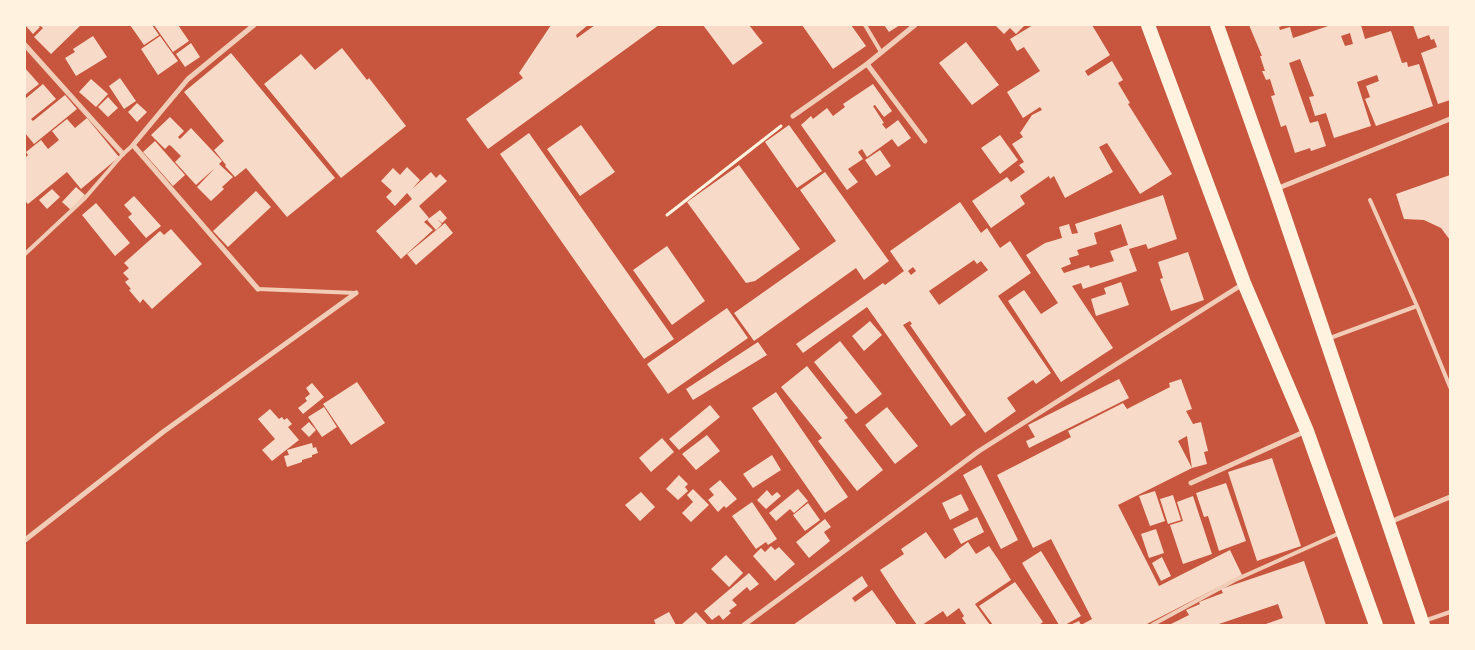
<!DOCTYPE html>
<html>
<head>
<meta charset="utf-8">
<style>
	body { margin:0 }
	#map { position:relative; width:1475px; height:650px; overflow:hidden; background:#c8553d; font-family:Signika,sans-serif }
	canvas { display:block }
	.frame { position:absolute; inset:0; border:26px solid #fff3e0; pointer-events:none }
</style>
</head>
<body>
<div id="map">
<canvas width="1475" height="650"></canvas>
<div class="frame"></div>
</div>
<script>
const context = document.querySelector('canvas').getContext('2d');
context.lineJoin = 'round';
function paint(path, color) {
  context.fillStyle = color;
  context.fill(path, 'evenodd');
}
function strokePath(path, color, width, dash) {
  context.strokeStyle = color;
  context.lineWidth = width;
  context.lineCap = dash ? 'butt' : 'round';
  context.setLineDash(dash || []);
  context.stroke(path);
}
paint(new Path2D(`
	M25,25H37L40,27L33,34Z
	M39,25H81L51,54L34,37L43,28Z
	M130,25H152L159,35L144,45Z
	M154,25H178L189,41L173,52Z
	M551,25H588L576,35L577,38L595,25H659L488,149L466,119L523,78L519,73Z
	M703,25H749L763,43L733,65Z
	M802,25H851L866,46L833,69Z
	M884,25H900L889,32Z
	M995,25H1025L1016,34L1010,28L1004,34Z
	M1033,25H1092L1110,55L1085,71L1088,76L1112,61L1123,80L1118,83L1130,103L1128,104L1172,174L1140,194L1107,143L1099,147L1113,172L1065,198L1054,176L1050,179L1049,176L1020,196L1025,204L991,228L972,201L1007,177L1011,182L1025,172L1019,165L1024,162L1012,144L1023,137L1020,133L1032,115L1042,110L1040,107L1023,118L1007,92L1040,71L1024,47L1017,51L1010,39Z
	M1249,25H1285L1279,27L1280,30L1290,27L1293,38L1331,25H1361L1365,39L1391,31L1402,63L1407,62L1408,67L1419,64L1433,106L1376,126L1365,99L1370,97L1366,86L1379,81L1377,75L1357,82L1371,126L1334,138L1326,113L1315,116L1309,97L1314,96L1300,59L1289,63L1310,123L1318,121L1326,146L1311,151L1310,148L1295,153L1286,125L1281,127L1271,96L1275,95L1270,79L1266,80L1262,71H1265L1260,56H1262ZM1350,33L1353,44L1345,46L1341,36Z
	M1413,25H1450V100L1438,104L1421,53L1437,47L1434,39L1431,40L1429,35L1418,39Z
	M93,36L107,57L76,76L65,58L75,52L73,49Z
	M160,36L178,61L158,75L141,49Z
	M966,42L999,85L972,105L939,63Z
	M191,43L200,57L185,67L176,54Z
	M342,48L367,80L369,78L406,126L341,178L264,84L301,54L315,70Z
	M231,53L335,178L287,217L246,168L235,177L225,166L226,165L214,150L224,141L184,92Z
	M25,68L39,84L25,95Z
	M120,78L136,101L124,109L109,86Z
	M91,79L108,94L96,107L79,92Z
	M43,84L56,99L31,119L33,121L65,95L77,109L34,144L25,133V99Z
	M873,84L892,111L884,117L875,105L873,106L884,123L882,124L886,129L898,120L911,138L898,147L892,139L867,157L862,149L858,152L863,159L848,169L858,182L847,190L801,125L811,116L813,119L827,108L833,116L845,107L843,104Z
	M108,97L118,108L108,117L98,107Z
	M137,103L147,112L137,122L128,112Z
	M170,117L184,131L178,137L180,139L191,128L222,161L219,164L233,177L222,187L224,189L211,201L197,187L215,168L196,185L175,162L181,156L171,146L169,145L165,149L151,135Z
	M87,118L119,157L81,189L67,172L28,204L26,202L25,203V158L28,155L26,152L41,140L48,149L59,140L52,131L67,119L75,128Z
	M581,125L615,172L580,196L547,149Z
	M789,125L822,171L797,188L765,142Z
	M529,133L674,339L644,359L500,154Z
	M1000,135L1018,160L1000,174L981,148Z
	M155,141L185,175L173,186L143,152Z
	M880,150L891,166L876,176L865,160Z
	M739,165L800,249L755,281L746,283L687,202Z
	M407,167L420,180L412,189L431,172L436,178L440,174L447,181L419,206L429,218L424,222L433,230L401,259L376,231L412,199L407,193L395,206L386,197L392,191L381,181L393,168L400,175Z
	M825,172L889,261L864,280L856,268L754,341L734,313L836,241L800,190Z
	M1450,175V240L1441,228L1424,220L1404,219L1396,194Z
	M76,187L85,195L71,210L62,202Z
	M52,189L60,197L47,209L39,200Z
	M256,191L271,207L228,247L213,231Z
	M1163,195L1177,239L1148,249L1146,244L1129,249L1137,271L1083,289L1081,283L1072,286L1113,348L1061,382L1008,301L1024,290L1041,314L1058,303L1026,255L1045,243L1062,238L1059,227L1069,224L1072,234L1078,233L1075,224ZM1121,224L1128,245L1110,251L1114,261L1090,268L1089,265L1064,273L1061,268L1071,264L1069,258L1079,255L1077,250L1097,244L1094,233Z
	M134,196L161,226L146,238L128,217L132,214L124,205Z
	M960,202L981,233L987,228L1000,248L1010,241L1031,273L998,296L1051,373L1036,384L1033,380L1007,398L1016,411L985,433L910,325L912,324L910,321L903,325L966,415L951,426L867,307L803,353L796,344L883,283L885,285L904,271L890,251ZM974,260L977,264L981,261L988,270L939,305L929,291ZM913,267L916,271L911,275L908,271Z
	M96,203L130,243L115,256L82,215Z
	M440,210L447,218L442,223L437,219L442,224L436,230L427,220Z
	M445,223L453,233L416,265L407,254Z
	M171,229L202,264L152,309L143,299L140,303L129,290L131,289L125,282L129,279L123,273L129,268L124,263L160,231L164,235Z
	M667,246L705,301L672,325L633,270Z
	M1188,252L1204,300L1171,311L1160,279L1163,278L1158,262Z
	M1121,282L1129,305L1096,316L1091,299L1106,294L1104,288Z
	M727,308L748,338L668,394L647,364Z
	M870,321L882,335L864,351L852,336Z
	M840,341L882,394L856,414L814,362Z
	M758,342L767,355L693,400L686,389Z
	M807,366L848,418L844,420L883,470L857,491L818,441L822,438L781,387Z
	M1119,379L1129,398L1029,448L1026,441L1035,437L1028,425Z
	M1181,379L1192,409L1186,411L1193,424L1201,422L1208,451L1204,452L1207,464L1192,468L1187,436L1178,441L1192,468L1118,505L1159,586L1230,550L1242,575L1145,625H1070L1079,621L1081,625L1092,619L1051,539L1033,548L997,475L1071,437L1068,431L1123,403L1127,409L1170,387L1169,383Z
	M357,382L385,423L351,445L323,404Z
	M312,383L324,397L303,414L298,408L307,401L305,398L310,394L306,388Z
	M776,392L848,497L825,513L752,408Z
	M710,405L720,417L679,450L669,439Z
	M324,407L337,427L322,437L308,417Z
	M887,407L918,446L895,464L865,425Z
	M270,409L279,419L282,417L284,420L287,418L292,424L288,427L299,440L272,461L262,450L275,439L258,419Z
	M309,422L316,430L309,437L301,429Z
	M707,435L720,451L696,470L682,454Z
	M662,438L674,452L651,472L639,458Z
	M312,443L313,448L316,447L318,453L312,455V457L302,460V462L287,467L284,456L289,455L287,450Z
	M772,455L781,470L753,488L743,474Z
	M1272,458L1301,546L1257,561L1228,472Z
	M981,465L1018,540L1001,549L963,475Z
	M679,475L688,484L685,487L688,491L678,500L666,489Z
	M720,480L737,499L726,508L724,506L718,512L708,500L714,495L709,489Z
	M1226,483L1246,541L1219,551L1208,516L1204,517L1196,493Z
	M693,489L709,505L691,522L682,513L693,502L687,495Z
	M798,489L808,501L794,513L790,509L776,521L769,513Z
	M767,490L772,496L777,492L781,496L766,509L757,500Z
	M1155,491L1165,521L1150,526L1139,496Z
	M641,492L655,507L640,521L625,505Z
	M961,494L969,510L950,520L942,503Z
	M1173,495L1181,520L1168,524L1160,499Z
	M1193,496L1212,554L1183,564L1170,525L1183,521L1177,502Z
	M752,502L777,539L768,545L766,542L756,549L732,516Z
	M808,503L820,520L805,531L793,515Z
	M977,517L984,532L961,544L953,529Z
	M825,519L831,527L824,532L830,541L809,558L796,542Z
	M1156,529L1164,553L1149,558L1141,534Z
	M926,532L945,559L968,542L976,554L989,546L1000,562L1011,580L975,604L990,625H967L962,618L964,616L959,608L947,617L943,611L922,625H917L897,596L880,570L904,554L901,549Z
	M771,546L775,550L779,547L795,564L775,581L753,556L761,548L765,552Z
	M1041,551L1081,616L1065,625H1059L1022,563Z
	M726,555L743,573L729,587L711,569Z
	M1162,557L1171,576L1161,581L1152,563Z
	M1304,561L1326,625H1263L1283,618L1278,604L1216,625H1169L1189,615L1186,610L1200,604L1199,602L1223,593L1221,589Z
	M749,573L759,584L750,591L747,587L732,600L737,605L729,611L731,613L723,620L719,615L712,620L704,611Z
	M862,576L868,586L852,598L855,602L872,590L897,625H793Z
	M1015,582L1043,622L1039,625H993L979,606Z
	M669,612L676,625H656L654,620Z
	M696,612L708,625H681Z`), '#f7dbc8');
strokePath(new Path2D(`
	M667,215L781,126`), '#fff3e0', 3);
strokePath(new Path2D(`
	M865,25L881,52
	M1370,200L1417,306L1450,387
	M25,254L85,198L123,154L133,145
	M258,289L356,293
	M1330,338L1417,306
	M1424,621L1450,612
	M1152,625L1235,580L1340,533`), '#f1ccb7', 4);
strokePath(new Path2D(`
	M254,25L188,79L133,145L258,289
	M25,45L123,154
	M867,64L925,141
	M793,116L867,64L915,25
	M1276,189L1450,119
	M1191,483L1306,431
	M1390,522L1450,497
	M25,540L163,432L356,293
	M744,625L979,451L1243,284`), '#f1ccb7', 5);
strokePath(new Path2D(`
	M1148,25L1244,283L1307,431L1376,625
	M1217,25L1275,189L1423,625`), '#fff3e0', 14);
</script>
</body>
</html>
